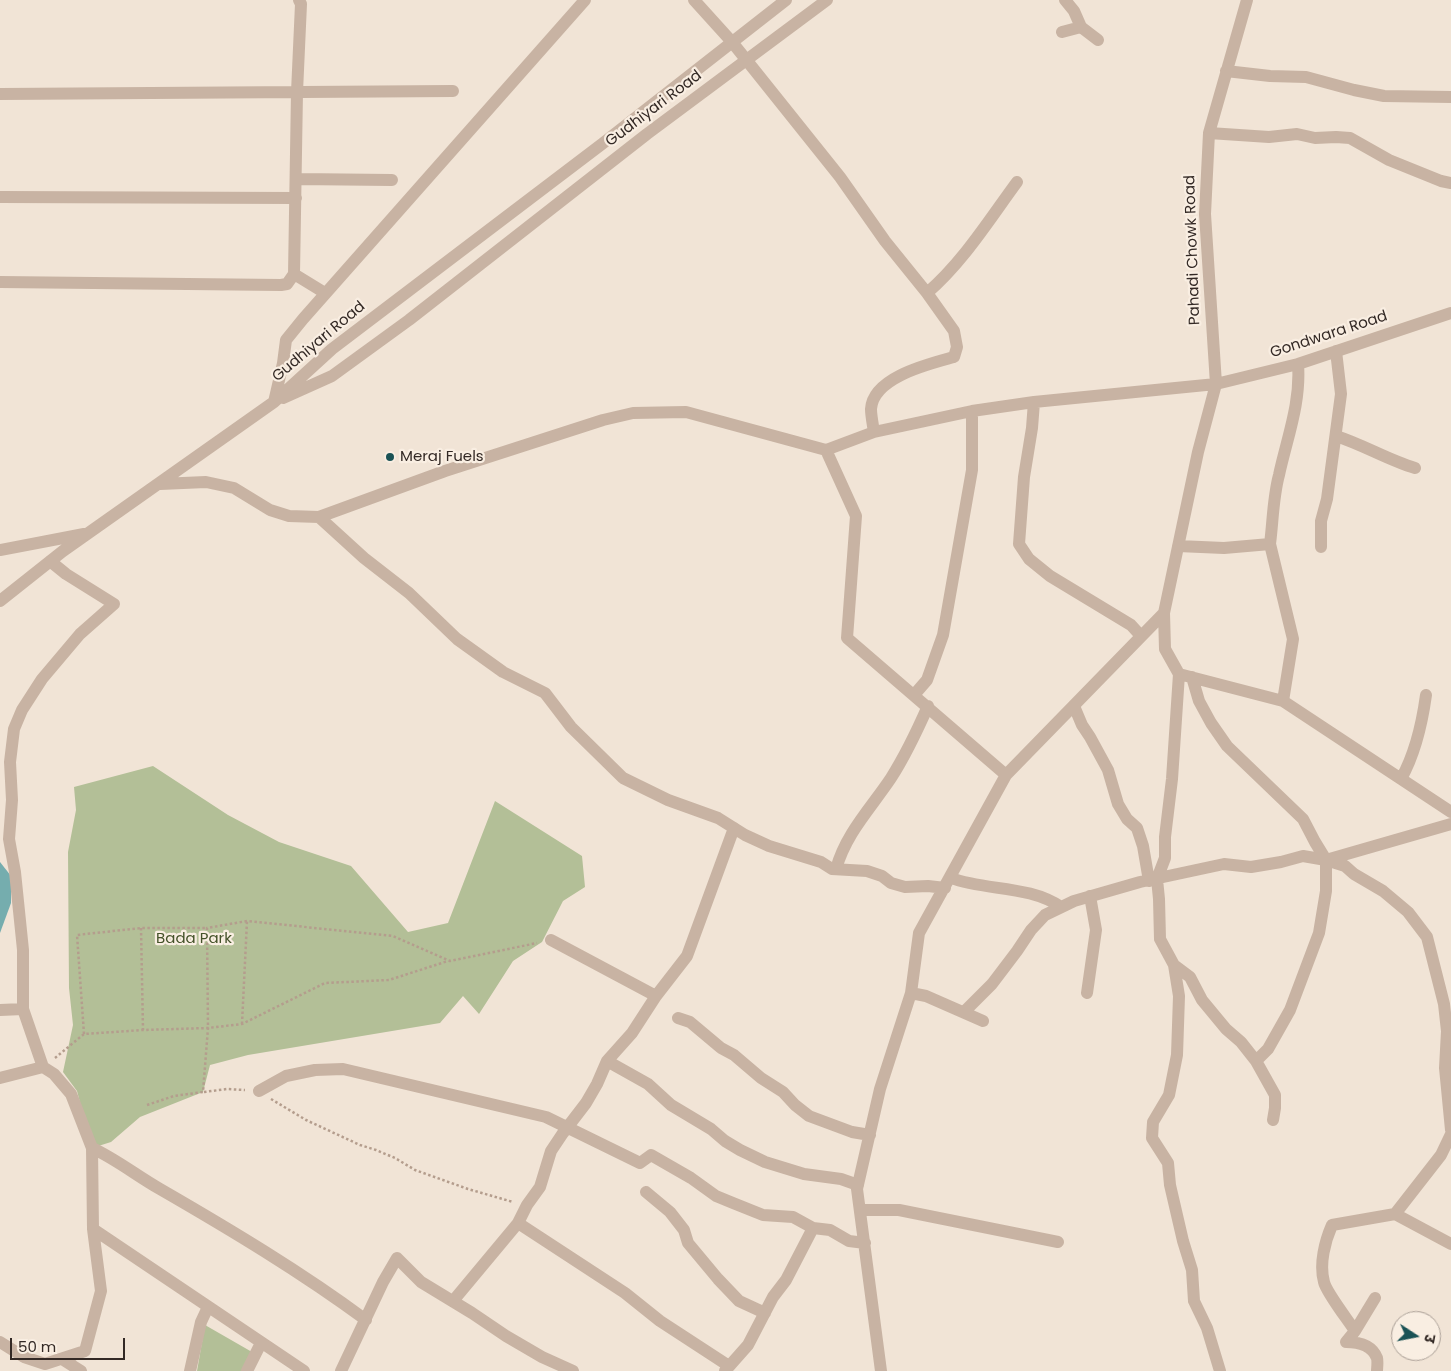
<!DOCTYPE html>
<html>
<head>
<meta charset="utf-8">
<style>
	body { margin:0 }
	#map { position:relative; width:1451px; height:1371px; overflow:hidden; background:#f1e4d6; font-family:Poppins,"Noto Sans Devanagari",sans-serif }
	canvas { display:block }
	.north { position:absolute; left:1391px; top:1311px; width:50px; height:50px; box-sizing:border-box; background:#f9eee2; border:1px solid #aa9f96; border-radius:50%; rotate:101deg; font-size:14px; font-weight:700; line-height:20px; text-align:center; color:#332925 }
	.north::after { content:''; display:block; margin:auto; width:18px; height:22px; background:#1a5255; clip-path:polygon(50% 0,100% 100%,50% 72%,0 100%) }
	.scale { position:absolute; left:10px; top:1338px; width:115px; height:22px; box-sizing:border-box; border:2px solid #332925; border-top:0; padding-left:6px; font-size:15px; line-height:18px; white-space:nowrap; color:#332925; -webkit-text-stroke:4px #f9eee2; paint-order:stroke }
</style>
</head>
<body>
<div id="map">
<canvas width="1451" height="1371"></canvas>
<div class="north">उ</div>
<div class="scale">50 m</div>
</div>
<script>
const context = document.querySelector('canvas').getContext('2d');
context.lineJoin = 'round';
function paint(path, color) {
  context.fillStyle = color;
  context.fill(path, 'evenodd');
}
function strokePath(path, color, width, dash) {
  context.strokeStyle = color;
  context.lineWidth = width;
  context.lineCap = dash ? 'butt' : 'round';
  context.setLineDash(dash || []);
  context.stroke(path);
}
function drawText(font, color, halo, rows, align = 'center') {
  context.font = font + ' Poppins,sans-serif';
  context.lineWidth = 4.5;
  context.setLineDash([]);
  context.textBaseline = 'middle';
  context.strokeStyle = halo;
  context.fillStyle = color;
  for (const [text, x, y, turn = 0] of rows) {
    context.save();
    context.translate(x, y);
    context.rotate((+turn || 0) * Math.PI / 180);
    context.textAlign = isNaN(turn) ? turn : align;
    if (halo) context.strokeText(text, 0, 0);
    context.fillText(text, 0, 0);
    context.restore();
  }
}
paint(new Path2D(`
	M153,766L228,815L279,842L351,866L408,932L448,923L495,801L582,856L585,887L563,901L542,942L513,961L479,1014L463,996L440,1023L248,1055L210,1065L203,1092L140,1117L111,1142L92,1148L77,1091L63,1072L73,1025L69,988L68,852L76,810L74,787Z
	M205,1325L252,1352L243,1371H197Z`), '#b3bf97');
paint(new Path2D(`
	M0,862L11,876V903L0,933Z`), '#75adae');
strokePath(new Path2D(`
	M141,928L143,1030
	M242,1024L247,921
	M84,1034L77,935L141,928H207
	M55,1058L84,1034L143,1030L208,1028L242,1024L325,983L389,980L448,961
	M204,1092L227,1089L245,1090
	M271,1099L306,1120L360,1145L376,1150L395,1158L415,1170L468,1189L513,1202
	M147,1105L174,1096L203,1092L208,1028L207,928L247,921L393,936L450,961L537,943`), '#b49d8d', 2.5, [2.5, 2.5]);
strokePath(new Path2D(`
	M299,0L301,4L297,92L294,274L325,293
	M694,0L732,42L840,177L885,241L927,293L954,331L957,347L954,357C929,364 873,377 871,409C871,416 873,425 874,432
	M1065,0L1074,11L1081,27L1098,40
	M1062,32L1081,27
	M1226,71L1270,76L1306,77L1354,90L1384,96L1451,97
	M0,94L453,91
	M1209,133L1269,137L1297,134L1315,138L1336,137L1350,138L1389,160L1441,181L1451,183
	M296,179L392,180
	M0,197L296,198
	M0,282L281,285L287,284L294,274
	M927,293C963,262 989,220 1017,182
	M283,398L332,376L409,320L647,134L827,0
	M274,402L283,363L286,340L303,319L585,0
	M1034,402L1032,428L1024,477L1019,544L1029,559L1050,576L1131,625L1141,636
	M1336,436C1364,445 1388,460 1415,468
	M826,450L856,516L847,638L1006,775
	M160,484L206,482L234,488L270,510L289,516L319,517L445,471L603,420L633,413L686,412L826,450L874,432L972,411L1034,402L1216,384L1298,364L1451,313
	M319,517L364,558L409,593L457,639L503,672L545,693L571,727L623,778L668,800L718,818L745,835L769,846L821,862L832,869L867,871L882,876L891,883L905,887L928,886L945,888
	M1270,544L1293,639L1283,701
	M1178,546L1224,548L1270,544C1273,521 1273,497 1279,475C1287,438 1301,403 1298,364
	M1321,547V521L1327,499L1341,394L1336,351
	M0,550L84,534
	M0,601L63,551L274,402L332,349L602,144L786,0
	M1164,613L1165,649L1179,674L1283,701L1451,812
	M1179,674L1172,779L1165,837V858L1157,879L1159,899L1160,939L1174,965L1190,977L1202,1000L1226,1029L1241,1042L1256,1061L1275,1095V1108L1273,1120
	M1192,677L1199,701L1211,723L1227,746L1303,819L1315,842L1326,860V891L1319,933L1290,1010L1268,1049L1256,1061
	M914,695L927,680L943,635L972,470V411
	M1074,706L1082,725L1090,737L1108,770L1118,804L1127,819L1137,828L1143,846L1149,881
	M1401,779C1415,754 1422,724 1426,695
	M1326,860L1451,824
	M836,869C846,833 871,808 891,778C905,756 917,731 928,706
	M951,878C986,891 1029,885 1061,907
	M551,940L656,996
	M1174,965L1179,996L1177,1055L1169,1095L1153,1122L1152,1138L1168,1163L1170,1185L1183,1241L1192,1270L1194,1301L1207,1328L1220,1371
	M911,993L926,996L983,1021
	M1087,993L1096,930L1090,896
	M0,1010L23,1009
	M964,1012L992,984L1017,951L1031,930L1045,915L1074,901L1140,882L1224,864L1251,867L1281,862L1303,856L1326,860L1345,866L1354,874L1383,891L1408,912L1427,937L1444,1004L1447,1031L1445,1068L1451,1130
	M678,1018L690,1022L721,1048L734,1055L761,1078L783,1092L795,1105L809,1116L852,1132L870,1135
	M607,1061L648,1084L671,1105L711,1129L725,1141L740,1150L765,1162L804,1174L841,1179L858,1185
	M0,1078L43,1067
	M259,1091L286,1076L315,1070L343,1069L546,1117L640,1163L651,1155L691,1178L716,1196L733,1203L763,1215L793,1217L813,1228L830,1230L849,1241L865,1243
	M92,1148C116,1159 137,1176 160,1189C231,1230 301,1272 366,1320
	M646,1192L670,1212L684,1230L688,1243L718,1279L739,1301L765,1313
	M860,1210H899L1058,1242
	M1395,1214L1441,1155L1451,1134
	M518,1223L625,1293L660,1321L729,1366
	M93,1229L304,1371
	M1375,1298L1355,1331L1346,1342C1358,1342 1372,1345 1377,1358C1378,1362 1377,1368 1377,1371
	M453,1301L518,1223L527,1205L540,1187L551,1151L563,1133L586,1103L597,1084L607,1061L632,1033L656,996L687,956L734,828
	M1355,1331C1348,1320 1326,1292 1324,1282C1319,1264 1325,1241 1332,1225L1395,1214L1451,1244
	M0,1342L24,1357L45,1364L85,1351L101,1291L93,1229L92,1148L71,1094L54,1074L43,1067L23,1009V950L15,872L9,839L12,800L10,762L14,729L22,710L42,679L80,634L114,604L66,574L50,561
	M62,1359L81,1371
	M190,1371L201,1322L208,1307
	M247,1371L261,1343
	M341,1371L383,1282L397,1258L421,1282L472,1313L506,1336L542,1357L573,1371
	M725,1371L748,1345L773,1297L786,1280L813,1228
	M881,1371L857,1189L880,1089L911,993L919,933L1006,775L1164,613L1198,452L1216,384L1205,214L1209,133L1247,0`), '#c8b3a3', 12);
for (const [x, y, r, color] of [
	[390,457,5,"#1a5255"]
]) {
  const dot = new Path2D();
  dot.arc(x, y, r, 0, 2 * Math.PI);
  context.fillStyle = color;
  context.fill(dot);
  strokePath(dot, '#f9eee2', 2);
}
drawText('15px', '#332925', '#f9eee2', [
	["Gudhiyari Road",654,109,-37],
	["Pahadi Chowk Road",1193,250,-92],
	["Gondwara Road",1329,335,-18],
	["Gudhiyari Road",319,342,-40]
]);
drawText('15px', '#332925', '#f9eee2', [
	["Meraj Fuels",400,457]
], 'left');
drawText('15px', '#445229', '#f9eee2', [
	["Bada Park",194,939]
]);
</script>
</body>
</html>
